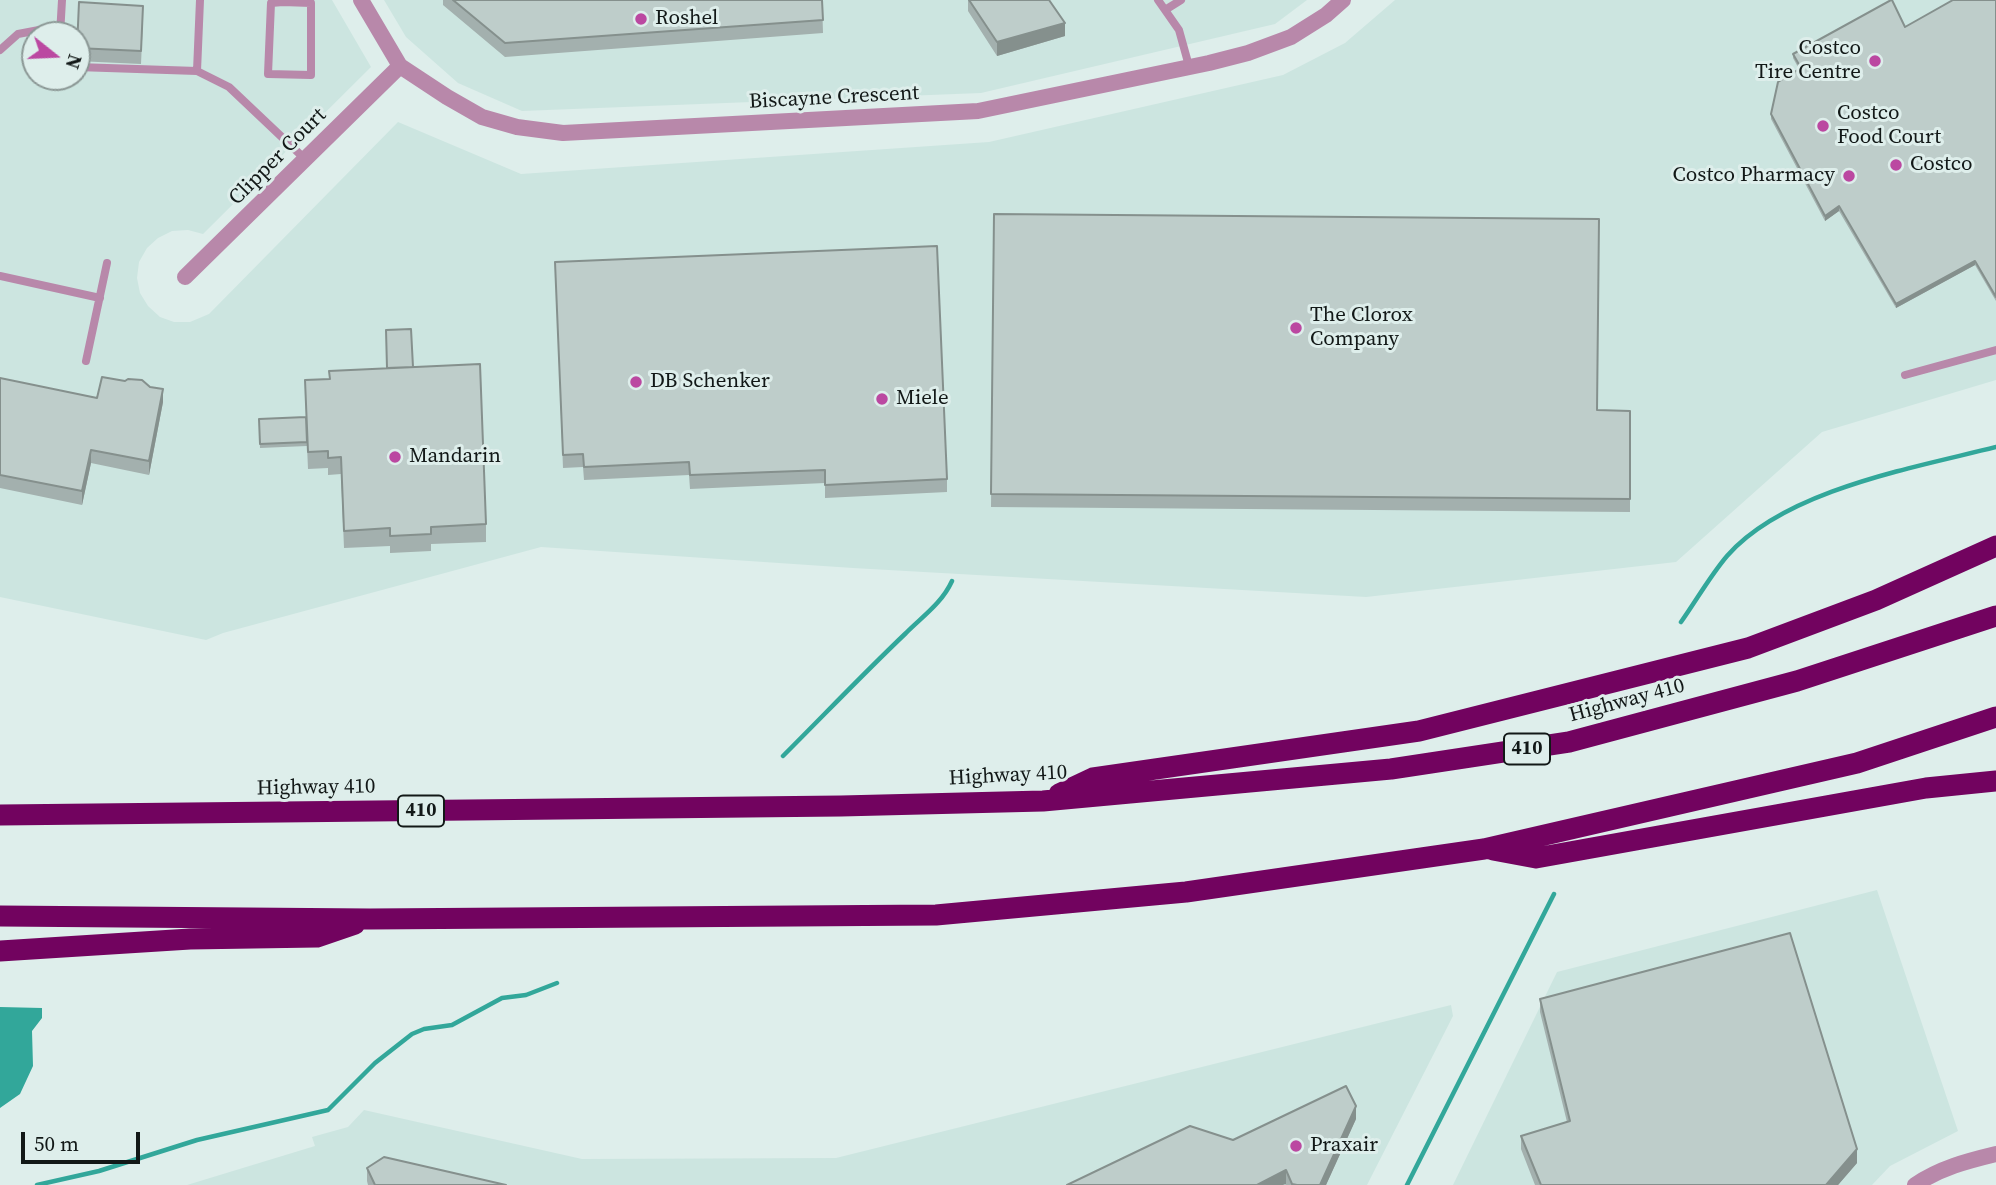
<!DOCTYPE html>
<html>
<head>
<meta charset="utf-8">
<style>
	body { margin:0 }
	#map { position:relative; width:1996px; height:1185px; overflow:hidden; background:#deeeeb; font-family:"Source Serif 4",serif }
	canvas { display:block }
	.north { position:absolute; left:21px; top:21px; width:70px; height:70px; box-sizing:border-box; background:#deeeeb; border:2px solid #8c9896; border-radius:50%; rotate:108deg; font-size:19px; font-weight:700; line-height:28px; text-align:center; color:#121817 }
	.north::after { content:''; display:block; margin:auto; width:24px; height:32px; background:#bb48a1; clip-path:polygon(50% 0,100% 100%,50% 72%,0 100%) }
	.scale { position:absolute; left:21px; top:1132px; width:119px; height:32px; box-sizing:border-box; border:4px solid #121817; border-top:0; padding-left:9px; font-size:21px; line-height:24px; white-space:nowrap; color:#121817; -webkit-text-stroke:5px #deeeeb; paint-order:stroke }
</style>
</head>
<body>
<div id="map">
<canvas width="1996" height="1185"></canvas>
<div class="north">N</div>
<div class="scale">50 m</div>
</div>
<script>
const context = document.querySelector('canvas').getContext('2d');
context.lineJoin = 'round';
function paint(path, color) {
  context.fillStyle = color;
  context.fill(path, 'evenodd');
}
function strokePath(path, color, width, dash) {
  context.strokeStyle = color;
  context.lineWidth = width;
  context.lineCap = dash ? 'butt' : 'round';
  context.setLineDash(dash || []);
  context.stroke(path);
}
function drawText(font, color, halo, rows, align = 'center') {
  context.font = font + ' "Source Serif 4",serif';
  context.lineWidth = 6;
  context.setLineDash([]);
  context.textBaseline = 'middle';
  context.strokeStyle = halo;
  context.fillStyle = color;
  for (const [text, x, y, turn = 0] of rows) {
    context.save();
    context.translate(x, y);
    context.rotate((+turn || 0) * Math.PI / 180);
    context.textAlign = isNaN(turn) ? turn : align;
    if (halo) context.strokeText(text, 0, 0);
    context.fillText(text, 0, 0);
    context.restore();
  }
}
paint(new Path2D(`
	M0,0H332L371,67L203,234L188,230L172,231L158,238L147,248L139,262L137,278L140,293L148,306L160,317L174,322H190L209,314L398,122L521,174L989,142L1283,75L1345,43L1395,0H1996V380L1822,432L1676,562L1366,597L853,568L541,547L223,633L206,640L0,597ZM35,35H77V77H35Z
	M384,0H1307L1275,24L981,93L522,111L458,83L406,37Z
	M1877,890L1958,1131L1890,1166L1872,1185H1453L1557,972Z
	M1451,1005L1453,1016L1367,1185H187L315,1146L312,1137L348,1127L364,1110L582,1159L836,1158Z`), '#cce5e0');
paint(new Path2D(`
	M0,1007L42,1008V1018L32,1031L33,1066L20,1094L0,1108Z`), '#32a79a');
strokePath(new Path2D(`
	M1681,622C1696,601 1710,576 1727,556C1785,490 1913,468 1996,447
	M783,756C824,715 864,673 906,633C923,616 942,603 952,581
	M37,1185L99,1171L197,1140L328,1110L375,1063L412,1034L424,1029L452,1025L502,998L526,995L557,983
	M1407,1185L1554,894`), '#32a79a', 4.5);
strokePath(new Path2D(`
	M200,0L197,71L229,87L305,159
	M1158,0L1179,30L1189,66
	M283,2L311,3V75L268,74L271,3Z
	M1165,10L1181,0
	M60,35L62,0
	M0,50L18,34L60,26
	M77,67L197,71
	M0,276L100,298
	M86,361L107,263
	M1905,375L1996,350`), '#b888aa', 8);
strokePath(new Path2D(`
	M361,0L400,66L447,97L482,117L517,127L563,133L978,111L1209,63L1248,53L1291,37L1326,15L1343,0
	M185,277L400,66
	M1915,1185C1940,1168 1967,1161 1996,1154`), '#b888aa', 16);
strokePath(new Path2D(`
	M1059,794L1093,778L1419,731L1748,648L1876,600L1996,546
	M0,815L841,806L1043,801L1391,769L1569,742L1797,681L1996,616
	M1493,850L1536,858L1926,788L1996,781
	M0,916L370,919L936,915L1186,892L1484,849L1857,763L1996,717
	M0,951L190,939L317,937L355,924`), '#72035f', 21);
paint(new Path2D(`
	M443,0H822L823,33L505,57L443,5Z
	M968,0H1049L1065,36L997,56L968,11Z
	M1996,0V301L1975,265L1896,308L1839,211L1825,221L1771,119V114L1799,69L1793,58V54L1905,27Z
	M143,19L141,64L77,61V37Z
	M994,214L1597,410L1630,411V512L991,507Z
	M555,262L947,479V492L825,498V483L690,489L689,475L584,480L583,467L563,468Z
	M413,367L486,524V542L431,544V551L390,553V546L344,548L341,474L328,475V468L308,469L307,446L260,448L259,419L306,417L305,380L329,379Z
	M0,378L97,398L163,402L149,475L91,463L82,505L0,488Z
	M1540,999L1857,1163L1838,1185H1535L1521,1149V1136L1567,1122L1540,1012Z
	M1356,1119L1326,1185H1286L1233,1140Z
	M367,1168L506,1185H368L367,1181Z`), '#a3b0ae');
paint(new Path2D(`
	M1065,23V36L997,56V42Z
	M1839,206V211L1825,221V216Z
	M1975,261V265L1896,308V304Z
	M163,389V402L149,475V461Z
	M91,450V463L82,505V491Z
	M1356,1106V1119L1326,1185H1320Z
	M1857,1149V1163L1838,1185H1826Z
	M1286,1170V1184L1283,1185H1257Z`), '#85908d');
const building = new Path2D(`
	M453,0H822L823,20L505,43Z
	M969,0H1049L1065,23L997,42Z
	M1891,0H1892L1905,27L1953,0H1996V297L1975,261L1896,304L1839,206L1825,216L1771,114L1778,82L1801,68L1793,54Z
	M79,2L143,6L141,51L77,48Z
	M994,214L1599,219L1597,410L1630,411V499L991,494Z
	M937,246L947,479L825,485V470L690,475L689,462L584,467L583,454L563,455L555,262Z
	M411,329L413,367L387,368L386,330Z
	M480,364L486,524L431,527V534L390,536V528L344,531L341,457L328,458V451L308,452L305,380L330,379L329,371Z
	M102,377L125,381L128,379L142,380L150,387L163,389L149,461L91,450L82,491L0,475V378L97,398Z
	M306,417L307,442L260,444L259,419Z
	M1790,933L1857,1149L1826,1185H1541L1521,1136L1570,1121L1540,999Z
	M1346,1086L1356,1106L1320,1185H1297L1292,1184L1286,1170L1257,1185H1067L1190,1126L1233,1140Z
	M384,1157L506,1185H375L367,1168Z`);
paint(building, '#becdca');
strokePath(building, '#85908d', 2);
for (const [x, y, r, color] of [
	[641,19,7,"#bb48a1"],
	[1875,61,7,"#bb48a1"],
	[1823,126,7,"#bb48a1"],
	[1896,165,7,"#bb48a1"],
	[1849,176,7,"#bb48a1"],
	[1296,328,7,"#bb48a1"],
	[636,382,7,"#bb48a1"],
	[882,399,7,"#bb48a1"],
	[395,457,7,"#bb48a1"],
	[1296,1146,7,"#bb48a1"]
]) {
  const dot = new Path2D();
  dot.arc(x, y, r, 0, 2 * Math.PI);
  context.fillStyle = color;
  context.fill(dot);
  strokePath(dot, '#deeeeb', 2.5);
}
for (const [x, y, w] of [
	[1527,749,46],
	[421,811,46]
]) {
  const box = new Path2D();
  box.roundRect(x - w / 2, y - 15.5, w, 31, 5);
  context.fillStyle = '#deeeeb';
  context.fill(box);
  strokePath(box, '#121817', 2);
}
drawText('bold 19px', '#121817', null, [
	["410",1527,749],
	["410",421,811]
]);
drawText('21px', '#121817', '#deeeeb', [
	["Roshel",655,19],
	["Costco",1861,49,"right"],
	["Tire Centre",1861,73,"right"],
	["Costco",1837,114],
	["Food Court",1837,138],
	["Costco",1910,165],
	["Costco Pharmacy",1835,176,"right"],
	["The Clorox",1310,316],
	["Company",1310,340],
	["DB Schenker",650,382],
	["Miele",896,399],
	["Mandarin",409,457],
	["Praxair",1310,1146]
], 'left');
drawText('21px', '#121817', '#deeeeb', [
	["Biscayne Crescent",834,98,-3],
	["Clipper Court",278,157,-45],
	["Highway 410",1627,701,-15],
	["Highway 410",1008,776,-3],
	["Highway 410",316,788,-1]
]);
</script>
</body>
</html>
